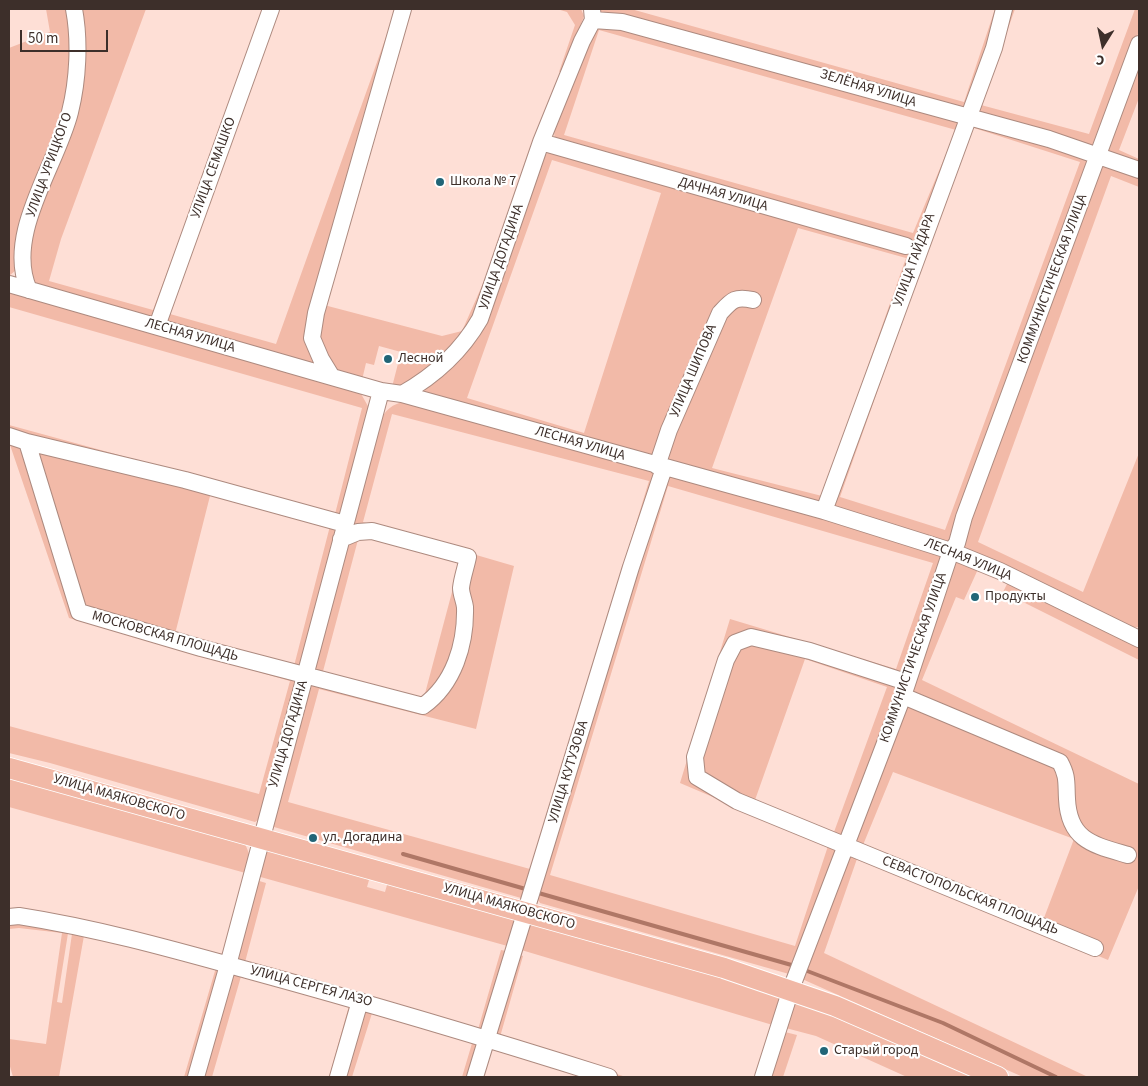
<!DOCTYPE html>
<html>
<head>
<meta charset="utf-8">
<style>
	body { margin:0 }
	#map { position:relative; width:1148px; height:1086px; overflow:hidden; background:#fedfd6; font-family:"Source Sans 3",sans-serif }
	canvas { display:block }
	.frame { position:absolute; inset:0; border:10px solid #3d2f2a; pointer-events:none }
	.north { position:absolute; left:1078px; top:20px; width:50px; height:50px; -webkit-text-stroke:4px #fff; paint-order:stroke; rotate:190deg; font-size:14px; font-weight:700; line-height:20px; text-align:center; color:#3d2f2a }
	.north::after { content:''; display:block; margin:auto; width:18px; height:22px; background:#3d2f2a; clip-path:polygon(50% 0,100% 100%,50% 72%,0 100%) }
	.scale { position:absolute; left:20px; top:30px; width:88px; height:22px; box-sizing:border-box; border:2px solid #3d2f2a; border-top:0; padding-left:6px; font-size:15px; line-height:18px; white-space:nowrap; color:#3d2f2a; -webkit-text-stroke:4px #fff; paint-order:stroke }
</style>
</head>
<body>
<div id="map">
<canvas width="1148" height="1086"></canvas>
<div class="frame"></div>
<div class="north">С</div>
<div class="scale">50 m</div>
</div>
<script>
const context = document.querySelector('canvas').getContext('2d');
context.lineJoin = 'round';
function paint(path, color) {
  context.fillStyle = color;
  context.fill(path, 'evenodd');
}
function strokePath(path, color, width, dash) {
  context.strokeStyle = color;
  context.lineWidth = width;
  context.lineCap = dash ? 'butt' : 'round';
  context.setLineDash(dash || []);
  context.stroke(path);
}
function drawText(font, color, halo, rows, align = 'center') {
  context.font = font + ' "Source Sans 3",sans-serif';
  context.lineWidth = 4.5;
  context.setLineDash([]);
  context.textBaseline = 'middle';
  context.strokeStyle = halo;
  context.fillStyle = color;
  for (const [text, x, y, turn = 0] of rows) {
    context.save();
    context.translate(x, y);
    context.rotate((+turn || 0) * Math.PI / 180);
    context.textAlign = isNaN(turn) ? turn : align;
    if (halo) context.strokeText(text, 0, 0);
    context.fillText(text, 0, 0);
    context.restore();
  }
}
paint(new Path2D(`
	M46,9H69L71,80L16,270L9,276V48L50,32Z
	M79,9H146L61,239L49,281L153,310L265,9L156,314L150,317L38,288L27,274L28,246L63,145Z
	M396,9L311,313L319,367L174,326L167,320L170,314L276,344Z
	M557,9H581L584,16L564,70L559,72L575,25L567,12Z
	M597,9H631L964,102L995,9H1001L964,111L603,17Z
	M1009,9H1015L981,105L1089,134L1135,9H1139V31L1096,150L980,117L975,106Z
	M599,26L621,27L820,80L959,123L960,129L918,243L555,141L554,132L585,44ZM599,30L956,130L913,233L564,135Z
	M1139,56V98L1119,150L1139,159V165L1104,152Z
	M970,124L1086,157L1089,162L950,544L835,509L832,502ZM971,127L1080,162L945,530L840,497Z
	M549,152L912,252L821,502L664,462L728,299L654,458L425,394L424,388L446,373L459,360L544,156ZM552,160L661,193L584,433L467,398ZM798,228L906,258L822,496L712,468Z
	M1109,165L1139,176V187L1111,176L978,542L1083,592L1139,453V627L1128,628L964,551L962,545L1101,166Z
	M489,270L481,304L455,346L406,386L392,387L401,352L379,346L374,365L366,363L362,380L337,373C322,348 313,335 324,305L442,336L462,331Z
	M9,289L360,392L369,408L340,520L9,433V425L335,514L362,408L9,307Z
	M406,401L656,472L521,898L274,827L271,819L379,423C385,410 392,404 406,401ZM392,414L649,481L530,869L288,802L319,689L476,729L514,566L363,522ZM359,536L460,562L423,701L322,675Z
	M9,442L24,445L77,615L299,679L262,817L255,822L50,763L9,753V726L259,794L290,681L69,618Z
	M31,446L184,482L339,526L301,672L82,610ZM211,492L330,526L294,666L175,634Z
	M669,474L821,517L940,556L942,561L903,675L789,974L540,903L534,893ZM668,486L933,563L896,669L730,619L680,783L828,846L795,946L550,875ZM805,659L887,687L834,832L755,800Z
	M959,561L979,567L964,600L956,597L922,680L1139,784V886L1108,960L1039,931L1074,839L893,772L863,845L853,841L952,563Z
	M1009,580L1139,644V660L1003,592Z
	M9,774L241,838C250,851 251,858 249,874L9,807Z
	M270,846L363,872L369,880L367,887L385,892L387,885L397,882L517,916L511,947L257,876L263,855Z
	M848,851L858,856L824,953L1088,1077H1023L802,979Z
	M256,880L266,883L244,966L233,964Z
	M9,919L69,927L57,1002L62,1003L73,927L85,930L59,1077H13L9,1063V1039L46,1044L62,933L19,928L9,929Z
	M530,919L784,994L776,1026L518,949Z
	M501,950L511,952L485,1036L477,1033Z
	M516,954L523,956L500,1037L626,1077H617L491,1037Z
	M217,964L223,966L191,1077H184Z
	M232,968L357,1002L336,1077H329L350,1002L242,973L212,1077H200Z
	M794,997L988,1077H907L816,1036L782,1027Z
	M362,1004L484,1040L472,1077H462L473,1040L373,1010L352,1077H341Z
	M781,1031L797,1035L783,1077H765Z`), '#f2baa8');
strokePath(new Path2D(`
	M403,854L529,890
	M535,892L795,966
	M802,969L943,1023L1056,1077`), '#af7766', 4);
const minor = new Path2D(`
	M593,20L622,22L1049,139L1139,170
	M541,142L906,246
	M9,284L332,377L381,391L402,394L824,511L951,551L1000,571L1139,639
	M29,290C4,235 57,165 70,112C78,80 80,41 74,9
	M157,326L271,9
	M332,377L321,359L312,338L316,313L403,9
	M402,394C436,375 461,352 480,319L541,142L582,41L593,20L592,9
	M9,436L27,442L185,480L345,524
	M27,442L79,612L201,648L423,706C454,684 466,644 465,607C464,600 461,594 461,588C462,578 466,567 468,557L372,531L358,532L341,539
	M657,466L669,430L720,313C732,300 735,296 753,300
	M824,511L994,48L1004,9
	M906,682L810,651L751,637L735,643L726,660L695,757L697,777L737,801L1095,948
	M903,696L1060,762C1068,777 1066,782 1067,799C1069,841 1094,845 1128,855
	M9,917L19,916C96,928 171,949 247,970C368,1003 489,1039 609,1077
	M196,1077L228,965L381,391
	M338,1077L360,1001
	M475,1077L631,567L664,468
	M763,1077L791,989L903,696L951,551L957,543L964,517L1139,44`);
const major = new Path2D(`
	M9,768L724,968L835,1006L998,1077`);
strokePath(minor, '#ad8a7f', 18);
strokePath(major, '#fff', 22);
strokePath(minor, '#fff', 16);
strokePath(major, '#f1b8a6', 20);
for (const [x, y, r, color] of [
	[440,182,5,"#216577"],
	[388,359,5,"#216577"],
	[975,597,5,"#216577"],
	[313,838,5,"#216577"],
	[824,1051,5,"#216577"]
]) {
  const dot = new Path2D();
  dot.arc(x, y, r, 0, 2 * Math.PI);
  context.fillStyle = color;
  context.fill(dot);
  strokePath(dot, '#fff', 2);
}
drawText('14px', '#3d2f2a', '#fff', [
	["ЗЕЛЁНАЯ УЛИЦА",868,89,17],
	["УЛИЦА УРИЦКОГО",50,165,-70],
	["УЛИЦА СЕМАШКО",214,168,-70],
	["ДАЧНАЯ УЛИЦА",723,195,16],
	["УЛИЦА ДОГАДИНА",502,257,-71],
	["УЛИЦА ГАЙДАРА",915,260,-70],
	["КОММУНИСТИЧЕСКАЯ УЛИЦА",1053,279,-70],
	["ЛЕСНАЯ УЛИЦА",190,336,16],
	["УЛИЦА ШИПОВА",694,371,-67],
	["ЛЕСНАЯ УЛИЦА",580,444,16],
	["ЛЕСНАЯ УЛИЦА",968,560,22],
	["МОСКОВСКАЯ ПЛОЩАДЬ",165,637,16],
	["КОММУНИСТИЧЕСКАЯ УЛИЦА",914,658,-71],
	["УЛИЦА ДОГАДИНА",289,734,-74],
	["УЛИЦА КУТУЗОВА",569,772,-73],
	["УЛИЦА МАЯКОВСКОГО",119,798,16],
	["СЕВАСТОПОЛЬСКАЯ ПЛОЩАДЬ",970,896,22],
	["УЛИЦА МАЯКОВСКОГО",509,907,16],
	["УЛИЦА СЕРГЕЯ ЛАЗО",311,987,15]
]);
drawText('14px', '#3d2f2a', '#fff', [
	["Школа № 7",450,182],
	["Лесной",398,359],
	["Продукты",985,597],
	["ул. Догадина",323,838],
	["Старый город",834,1051]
], 'left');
</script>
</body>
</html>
